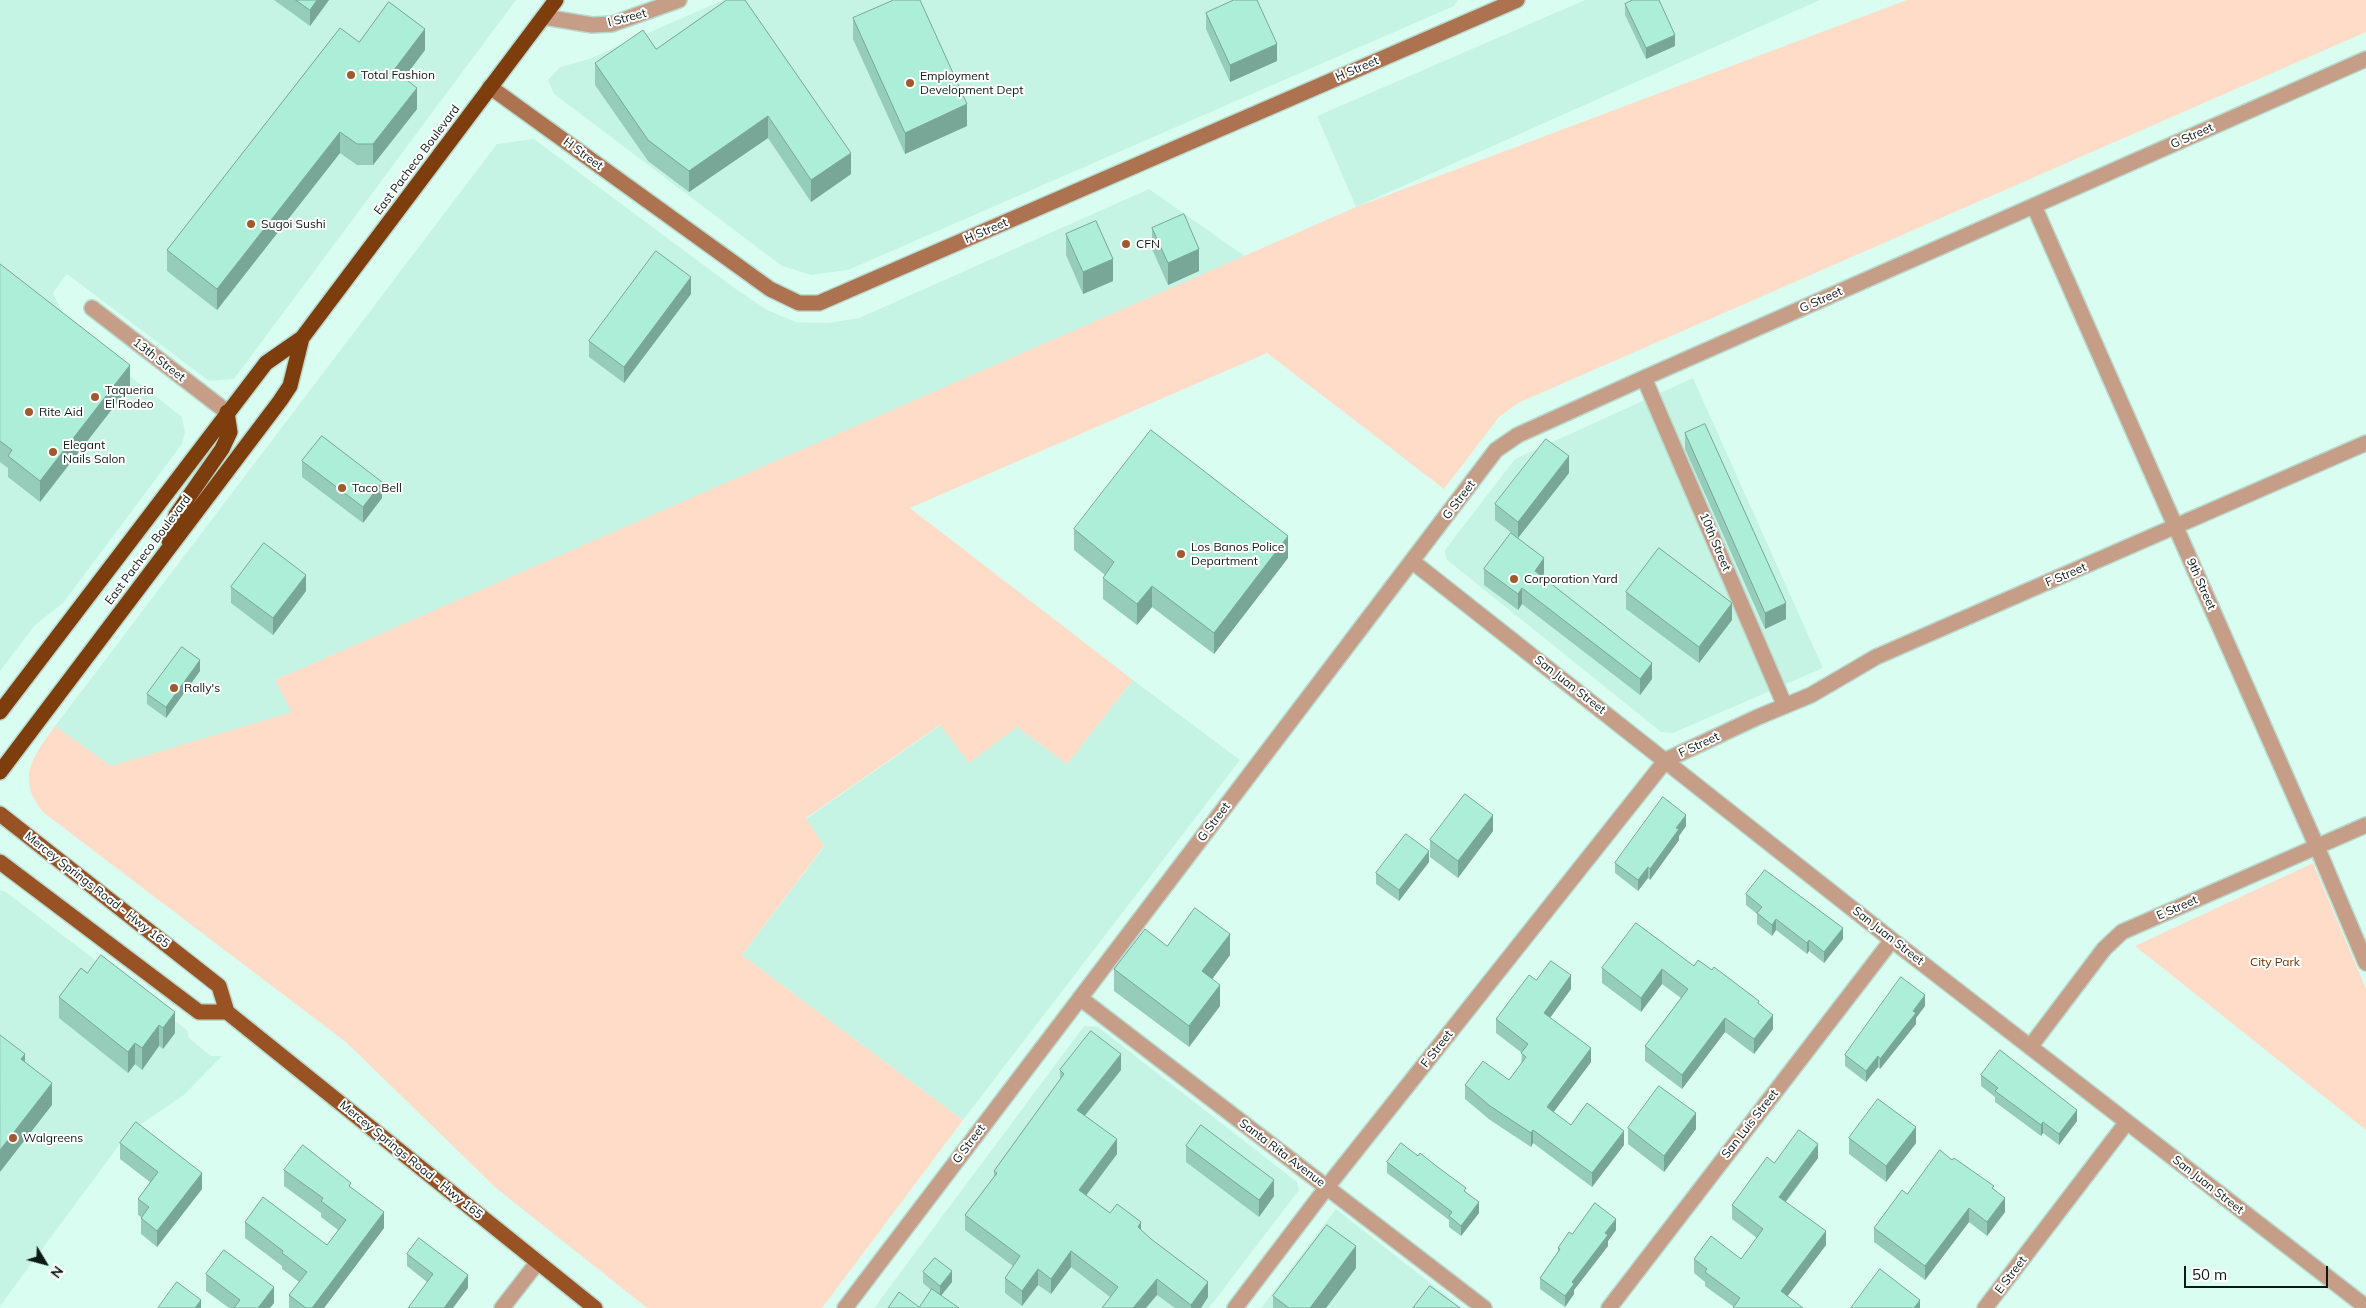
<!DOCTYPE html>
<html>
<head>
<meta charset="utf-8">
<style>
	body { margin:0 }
	#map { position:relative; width:2366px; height:1308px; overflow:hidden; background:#d9fef1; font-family:Mulish,sans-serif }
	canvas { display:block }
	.north { position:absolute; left:20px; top:1238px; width:50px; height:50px; -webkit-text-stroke:4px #fff; paint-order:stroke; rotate:127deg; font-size:14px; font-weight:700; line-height:20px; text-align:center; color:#0c1a16 }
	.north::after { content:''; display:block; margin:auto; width:18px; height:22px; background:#0c1a16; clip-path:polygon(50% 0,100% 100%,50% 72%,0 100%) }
	.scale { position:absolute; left:2184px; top:1266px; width:144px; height:22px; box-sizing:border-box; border:2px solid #0c1a16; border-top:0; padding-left:6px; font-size:15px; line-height:18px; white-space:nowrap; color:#0c1a16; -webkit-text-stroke:4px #fff; paint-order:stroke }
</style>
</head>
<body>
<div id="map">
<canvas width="2366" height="1308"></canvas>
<div class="north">N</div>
<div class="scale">50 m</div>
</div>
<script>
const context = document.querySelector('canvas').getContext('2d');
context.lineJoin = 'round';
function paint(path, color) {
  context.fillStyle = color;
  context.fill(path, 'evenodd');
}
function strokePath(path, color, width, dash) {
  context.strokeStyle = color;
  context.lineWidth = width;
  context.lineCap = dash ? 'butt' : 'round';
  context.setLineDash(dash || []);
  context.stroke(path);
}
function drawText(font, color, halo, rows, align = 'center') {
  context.font = font + ' Mulish,sans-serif';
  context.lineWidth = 4;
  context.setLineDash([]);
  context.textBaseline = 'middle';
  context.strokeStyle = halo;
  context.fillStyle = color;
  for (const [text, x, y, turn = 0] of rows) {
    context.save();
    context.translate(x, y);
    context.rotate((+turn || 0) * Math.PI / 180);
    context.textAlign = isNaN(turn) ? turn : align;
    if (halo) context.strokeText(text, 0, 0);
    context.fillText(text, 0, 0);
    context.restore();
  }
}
paint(new Path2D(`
	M0,0H516L234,379L209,381L67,274L53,293L70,329L182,417L185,432L182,444L63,603L35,625L0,671Z
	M723,0H1458L1454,6L848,270L811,275L782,266L554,94L548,80L560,67L589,59Z
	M1585,0H1820L1356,207L1317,116Z
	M534,139L736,289L767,310L796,322L828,323L859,318L1149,189L1246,257L275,680L293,712L110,767L55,726L497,144Z
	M1693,378L1823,668L1673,733L1661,732L1446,559L1445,550L1515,459Z
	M1133,680L1240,760L963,1120L742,955L824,847L806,819L941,725L1017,727L1067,764Z
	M0,890L6,892L187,1030L189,1038L211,1056H222L184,1095L128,1133L0,1306Z
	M1084,1026L1098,1027L1297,1182L1299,1190L1209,1308H874Z
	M1336,1209L1462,1308H1261Z`), '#c6f4e4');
paint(new Path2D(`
	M1907,0H2366V32L1518,403L1499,417L1444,489L1267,353L910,508L1133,680L1067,764L1017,727L969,763L940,725L806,818L824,846L742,955L963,1120L822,1308H647L496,1188L347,1043L44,813C15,778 33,757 55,726L111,766L292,712L275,680L1356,207Z
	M2313,863L2366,989V1130L2135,946Z`), '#ffdcc8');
const street = new Path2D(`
	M544,17L592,25L612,24L679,0
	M2034,206L2317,847L2366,963
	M92,308L227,412
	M1644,378L1785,706
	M1413,562L1892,940L2366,1307
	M1080,998L1484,1308
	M2030,1047L2104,949L2122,932L2366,825
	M502,1308L537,1263
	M845,1308L1496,450L1518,435L1644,378L2366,59
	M1235,1308L1327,1187L1666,760L1758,717L1811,695L1876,657L2366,443
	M1609,1308L1892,940
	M1985,1308L2127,1122`);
const secondary = new Path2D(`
	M490,87L770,289L799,303H819L1517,0`);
const primary = new Path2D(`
	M0,814L219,986L227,1012L595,1308
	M0,862L199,1012H227`);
const highway = new Path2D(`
	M169,541L176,515L222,449L230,432L227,412
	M0,712L266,363L302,338L556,0
	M0,772L280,401L290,386L302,338`);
strokePath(street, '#b8dace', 18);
strokePath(secondary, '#b8dace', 18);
strokePath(primary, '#b8dace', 18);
strokePath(highway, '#b8dace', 18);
strokePath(street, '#c69d86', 15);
strokePath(secondary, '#ad724f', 15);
strokePath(primary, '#995223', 15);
strokePath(highway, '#7d3d0d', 15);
paint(new Path2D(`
	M274,0H329L310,26Z
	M727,0L851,174L811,202L768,138L689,192L648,161L595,85V63L656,49Z
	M1625,4L1675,46L1646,59L1625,15Z
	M1206,13L1277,61L1230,82L1206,29Z
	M853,18L967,126L905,154L853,39Z
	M359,42L425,50L404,78L417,109L373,165H357L340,153L217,310L167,271V250Z
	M1152,228L1199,271L1168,285L1152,249Z
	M1066,234L1113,281L1083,294L1066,255Z
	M0,264L130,386L40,502L8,477V468L0,462Z
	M691,294L624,383L589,357V341Z
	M1685,433L1786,619L1765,629L1685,449Z
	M302,461L382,498L363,523L302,477Z
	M1569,473L1518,538L1495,520V504Z
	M1074,529L1288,558L1214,654L1152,607L1137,625L1103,599V578L1105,575L1074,550Z
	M1484,569L1544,574L1542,577L1652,679L1640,695L1522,604L1518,610L1484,585Z
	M231,587L306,591L273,635L231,603Z
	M1626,592L1732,620L1699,663L1626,609Z
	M200,671L166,718L147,704V694Z
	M1686,826L1679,836V840L1650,880L1648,878L1638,891L1615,873V863Z
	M1493,831L1458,878L1430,857V840Z
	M1429,862L1399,901L1376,884V873Z
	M1746,894L1843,939L1824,963L1809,951L1807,954L1776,930L1772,936L1757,924V914L1746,905Z
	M1167,946L1230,955L1212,979L1220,1006L1189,1047L1114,991V969Z
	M1694,966L1759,1005L1773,1029L1754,1054L1725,1032L1682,1089L1645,1061V1046L1681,998L1662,984L1641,1012L1602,983V968Z
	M81,968L175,1033L163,1049L159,1046L142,1070L135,1064L128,1073L59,1018V997Z
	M1536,980L1571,989L1550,1018L1591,1062L1553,1112L1571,1125L1624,1145L1592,1187L1533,1143L1531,1147L1490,1120L1465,1099V1085L1509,1080L1521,1064L1522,1053L1496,1033V1019Z
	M1925,1006L1916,1018V1024L1880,1069L1878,1067L1866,1082L1845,1066V1055Z
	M1060,1070H1121L1085,1116L1117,1154L1086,1195L1110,1213L1141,1230L1208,1297L1201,1308H1175L1157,1295L1110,1297L1071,1267L1051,1294L1038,1285L1022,1306L1005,1293V1278L1013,1266L965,1230V1215L994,1177V1171L1060,1080Z
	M1981,1075L2077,1121L2059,1145L2043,1133L2041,1136L1995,1102V1097L1981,1086Z
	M1628,1128L1696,1129L1664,1172L1628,1144Z
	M1849,1138L1916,1143L1886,1182L1849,1154Z
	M120,1143L202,1189L157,1247L141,1234V1217L138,1215V1199L150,1182L120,1159Z
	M1186,1146L1274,1196L1259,1217L1186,1162Z
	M1818,1158L1786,1202L1826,1245L1787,1296L1734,1307L1705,1286V1282L1694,1273V1259H1741L1757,1238L1732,1219V1205L1774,1163Z
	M1387,1162L1466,1192L1479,1213L1461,1236L1449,1227V1220L1387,1173Z
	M284,1170L351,1187L384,1228L324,1308H289V1295L299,1282L282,1269V1266L245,1238V1222L327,1245L338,1230L321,1217V1213L284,1186Z
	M1994,1189L2005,1212L1987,1236L1969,1222L1925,1280L1874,1242V1228L1907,1194Z
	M1616,1230L1608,1241V1246L1574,1290V1294L1565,1307L1540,1289V1278L1558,1252V1248L1572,1234Z
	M407,1254L468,1288L427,1282L407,1266Z
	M1356,1268L1326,1308H1273V1296Z
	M923,1272L952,1282L941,1295L919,1307L931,1290L923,1283Z
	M206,1274L274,1303L270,1308H229L206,1291Z`), '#95cdba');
paint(new Path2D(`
	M317,0H329L310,26V10Z
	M425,29V50L394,91V70Z
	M1675,35V46L1646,59V48Z
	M1277,44V61L1230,82V65Z
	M417,88V109L373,165V144Z
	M967,104V126L905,154V133Z
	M768,116V138L689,192V171Z
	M340,132V153L217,310V289Z
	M851,153V174L811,202V180Z
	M1199,249V271L1168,285V263Z
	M1113,259V281L1083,294V272Z
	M691,277V294L624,383V367Z
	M130,365V386L40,502V481Z
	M1569,456V473L1518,538V522Z
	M382,482V498L363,523V507Z
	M1288,536V558L1214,654V633Z
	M1544,558V574L1535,587V571Z
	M306,575V591L273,635V618Z
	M1152,586V607L1137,625V604Z
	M1522,588V604L1518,610V594Z
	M1732,603V620L1699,663V647Z
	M1786,603V619L1765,629V613Z
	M200,660V671L166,718V707Z
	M1652,663V679L1640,695V679Z
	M1493,815V831L1458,878V861Z
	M1686,815V826L1679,836V840L1650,880V869L1676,828Z
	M1429,851V862L1399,901V890Z
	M1648,867V878L1638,891V880Z
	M1776,919V930L1772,936V925Z
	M1843,928V939L1824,963V952Z
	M1230,934V955L1202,993V971Z
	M1809,940V951L1807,954V943Z
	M1662,969V984L1641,1012V998Z
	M1571,975V989L1544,1026V1013Z
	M1220,985V1006L1189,1047V1026Z
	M1925,995V1006L1916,1018V1024L1880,1069V1059L1913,1011Z
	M175,1012V1033L163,1049V1028Z
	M1773,1015V1029L1754,1054V1039Z
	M1725,1018V1032L1682,1089V1075Z
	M159,1025V1046L142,1070V1048Z
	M135,1043V1064L128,1073V1052Z
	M1591,1048V1062L1547,1121V1107Z
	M25,1054V1076L21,1059Z
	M1121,1054V1070L1077,1125V1110Z
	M1878,1056V1067L1866,1082V1071Z
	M52,1083V1105L0,1172V1150Z
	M2077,1110V1121L2059,1145V1134Z
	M1696,1113V1129L1664,1172V1156Z
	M2043,1122V1133L2041,1136V1125Z
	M1916,1127V1143L1886,1182V1166Z
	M1533,1130V1143L1531,1147V1133Z
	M1624,1131V1145L1592,1187V1173Z
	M1117,1139V1154L1079,1205V1190Z
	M1818,1144V1158L1779,1210V1197Z
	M202,1173V1189L157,1247V1231Z
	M1274,1180V1196L1259,1217V1200Z
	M2005,1198V1212L1987,1236V1222Z
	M1479,1202V1213L1461,1236V1226Z
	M1969,1208V1222L1925,1280V1266Z
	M384,1212V1228L324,1308H312Z
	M1616,1219V1230L1608,1241V1246L1574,1290V1294L1565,1307V1296L1572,1282L1605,1233Z
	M1141,1222V1237L1138,1227Z
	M1826,1231V1245L1781,1305V1291Z
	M1356,1246V1268L1326,1308H1310Z
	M1071,1251V1267L1051,1294V1279Z
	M1038,1269V1285L1022,1306V1291Z
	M952,1271V1282L940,1297V1286Z
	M468,1275V1288L453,1308H444Z
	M1157,1279V1295L1146,1308H1133Z
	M1208,1282V1297L1201,1308H1191V1305Z
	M274,1287V1303L270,1308H258Z
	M201,1300V1308H195Z
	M1920,1300V1308H1914Z`), '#79a797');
const building = new Path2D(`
	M296,0H317L310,10Z
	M727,0H745L851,153L811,180L768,116L689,171L648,140L595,63L643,30L656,49Z
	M894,0H920L967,104L905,133L853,18Z
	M1234,0H1257L1277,44L1230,65L1206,13Z
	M1633,0H1659L1675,35L1646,48L1625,4Z
	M389,2L425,29L394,70L417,88L373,144H357L340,132L217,289L167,250L340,28L359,42Z
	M1184,214L1199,249L1168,263L1152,228Z
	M1096,221L1113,259L1083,272L1066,234Z
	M656,251L691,277L624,367L589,341Z
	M0,264L130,365L40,481L8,456L12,450L0,441Z
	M1705,424L1786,603L1765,613L1685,433Z
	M1151,430L1288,536L1214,633L1152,586L1137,604L1103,578L1114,562L1074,529Z
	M322,436L382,482L363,507L302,461Z
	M1546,439L1569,456L1518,522L1495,504Z
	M1511,533L1544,558L1535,571L1652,663L1640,679L1522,588L1518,594L1484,569Z
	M264,543L306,575L273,618L231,587Z
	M1659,548L1732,603L1699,647L1626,592Z
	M182,647L200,660L166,707L147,694Z
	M1465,794L1493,815L1458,861L1430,840Z
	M1663,797L1686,815L1676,828L1679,829L1650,869L1648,867L1638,880L1615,863Z
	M1406,834L1429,851L1399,890L1376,873Z
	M1765,870L1843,928L1824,952L1809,940L1807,943L1776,919L1772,925L1757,913L1762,907L1746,894Z
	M1195,908L1230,934L1202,971L1220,985L1189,1026L1114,969L1145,929L1167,946Z
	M1636,923L1694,966L1698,960L1712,970L1714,967L1759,1001L1758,1003L1773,1015L1754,1039L1725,1018L1682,1075L1645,1046L1688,989L1662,969L1641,998L1602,968Z
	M101,955L175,1012L163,1028L159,1025L142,1048L135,1043L128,1052L59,997L81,968L87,973Z
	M1551,961L1571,975L1544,1013L1591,1048L1547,1107L1571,1125L1587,1103L1624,1131L1592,1173L1533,1130L1531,1133L1490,1106L1465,1085L1483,1061L1509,1080L1526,1057L1521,1053L1528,1044L1496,1019L1529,975L1536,980Z
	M1901,977L1925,995L1913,1011L1916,1013L1904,1028L1880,1059L1878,1056L1866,1071L1845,1055Z
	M1091,1031L1121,1054L1077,1110L1117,1139L1079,1190L1110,1213L1117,1204L1141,1222L1138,1227L1151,1239L1208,1282L1191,1305L1157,1279L1133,1308H1102L1118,1287L1071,1251L1051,1279L1038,1269L1022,1291L1005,1278L1020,1256L965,1215L997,1173L994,1171L1064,1074L1060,1070Z
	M0,1035L25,1054L21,1059L52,1083L0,1150Z
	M2000,1050L2077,1110L2059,1134L2043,1122L2041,1125L1995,1091L1998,1088L1981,1075Z
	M1659,1086L1696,1113L1664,1156L1628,1128Z
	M1878,1099L1916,1127L1886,1166L1849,1138Z
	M136,1122L202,1173L157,1231L141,1218L149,1207L138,1199L158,1172L120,1143Z
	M1201,1125L1274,1180L1259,1200L1186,1146Z
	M1799,1130L1818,1144L1779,1197L1826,1231L1781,1291L1803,1308H1733L1740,1298L1705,1272L1707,1269L1694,1259L1711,1236L1741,1259L1763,1229L1732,1205L1767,1157L1774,1163Z
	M1401,1143L1418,1156L1420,1153L1435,1165L1466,1188L1464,1191L1479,1202L1461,1226L1449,1216L1452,1212L1387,1162Z
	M303,1145L351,1183L349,1186L384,1212L312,1308H306L289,1295L307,1272L282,1253L283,1251L245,1222L263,1197L327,1245L346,1220L321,1201L323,1198L284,1170Z
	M1940,1150L1952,1160L1954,1158L1994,1186L1992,1188L2005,1198L1987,1222L1969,1208L1925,1266L1874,1228L1902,1190L1907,1194Z
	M1595,1203L1616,1219L1605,1233L1608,1235L1572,1282L1574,1284L1565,1296L1540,1278L1560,1249L1558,1248L1569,1232L1572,1234Z
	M1327,1225L1356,1246L1310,1308H1289L1273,1296Z
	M419,1238L468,1275L444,1308H408L433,1274L407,1254Z
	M224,1250L274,1287L258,1308H234L240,1300L206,1274Z
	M935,1258L952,1271L940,1286L923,1272Z
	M1880,1269L1920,1300L1914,1308H1851Z
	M177,1282L201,1300L195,1308H158Z
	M1430,1286L1460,1308H1413Z
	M932,1289L959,1308H888L899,1292L919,1307Z`);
paint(building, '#adeed8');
strokePath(building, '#79a797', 1);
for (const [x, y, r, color] of [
	[351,75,5,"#9f5a2d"],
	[910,83,5,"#9f5a2d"],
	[251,224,5,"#9f5a2d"],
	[1126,244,5,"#9f5a2d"],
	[95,397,5,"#9f5a2d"],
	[29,412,5,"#9f5a2d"],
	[53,452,5,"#9f5a2d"],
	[342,488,5,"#9f5a2d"],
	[1181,554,5,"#9f5a2d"],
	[1514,579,5,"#9f5a2d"],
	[174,688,5,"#9f5a2d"],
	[13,1138,5,"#9f5a2d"]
]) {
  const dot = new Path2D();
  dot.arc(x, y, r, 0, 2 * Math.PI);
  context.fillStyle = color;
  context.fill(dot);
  strokePath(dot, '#fff', 2);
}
drawText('12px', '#0c1a16', '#fff', [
	["I Street",627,18,-15],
	["H Street",1357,69,-23],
	["G Street",2192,136,-24],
	["H Street",583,154,36],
	["East Pacheco Boulevard",417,160,-53],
	["H Street",986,231,-23],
	["G Street",1821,300,-24],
	["13th Street",159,360,38],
	["G Street",1459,500,-53],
	["10th Street",1715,542,67],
	["East Pacheco Boulevard",148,550,-53],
	["F Street",2066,575,-23],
	["9th Street",2201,584,66],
	["San Juan Street",1570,685,38],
	["F Street",1699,745,-25],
	["G Street",1214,822,-53],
	["Mercey Springs Road - Hwy 165",97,890,38],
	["E Street",2177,908,-24],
	["San Juan Street",1888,936,38],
	["F Street",1437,1049,-52],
	["San Luis Street",1750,1124,-52],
	["G Street",969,1144,-53],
	["Santa Rita Avenue",1282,1153,37],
	["Mercey Springs Road - Hwy 165",411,1160,39],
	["San Juan Street",2208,1185,38],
	["E Street",2011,1275,-53]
]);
drawText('12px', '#0c1a16', '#fff', [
	["Total Fashion",361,75],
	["Employment",920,76],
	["Development Dept",920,90],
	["Sugoi Sushi",261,224],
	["CFN",1136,244],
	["Taqueria",105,390],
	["El Rodeo",105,404],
	["Rite Aid",39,412],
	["Elegant",63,445],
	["Nails Salon",63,459],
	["Taco Bell",352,488],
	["Los Banos Police",1191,547],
	["Department",1191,561],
	["Corporation Yard",1524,579],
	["Rally's",184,688],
	["Walgreens",23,1138]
], 'left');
drawText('12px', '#6d3100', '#fff', [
	["City Park",2275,962]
]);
</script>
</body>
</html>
